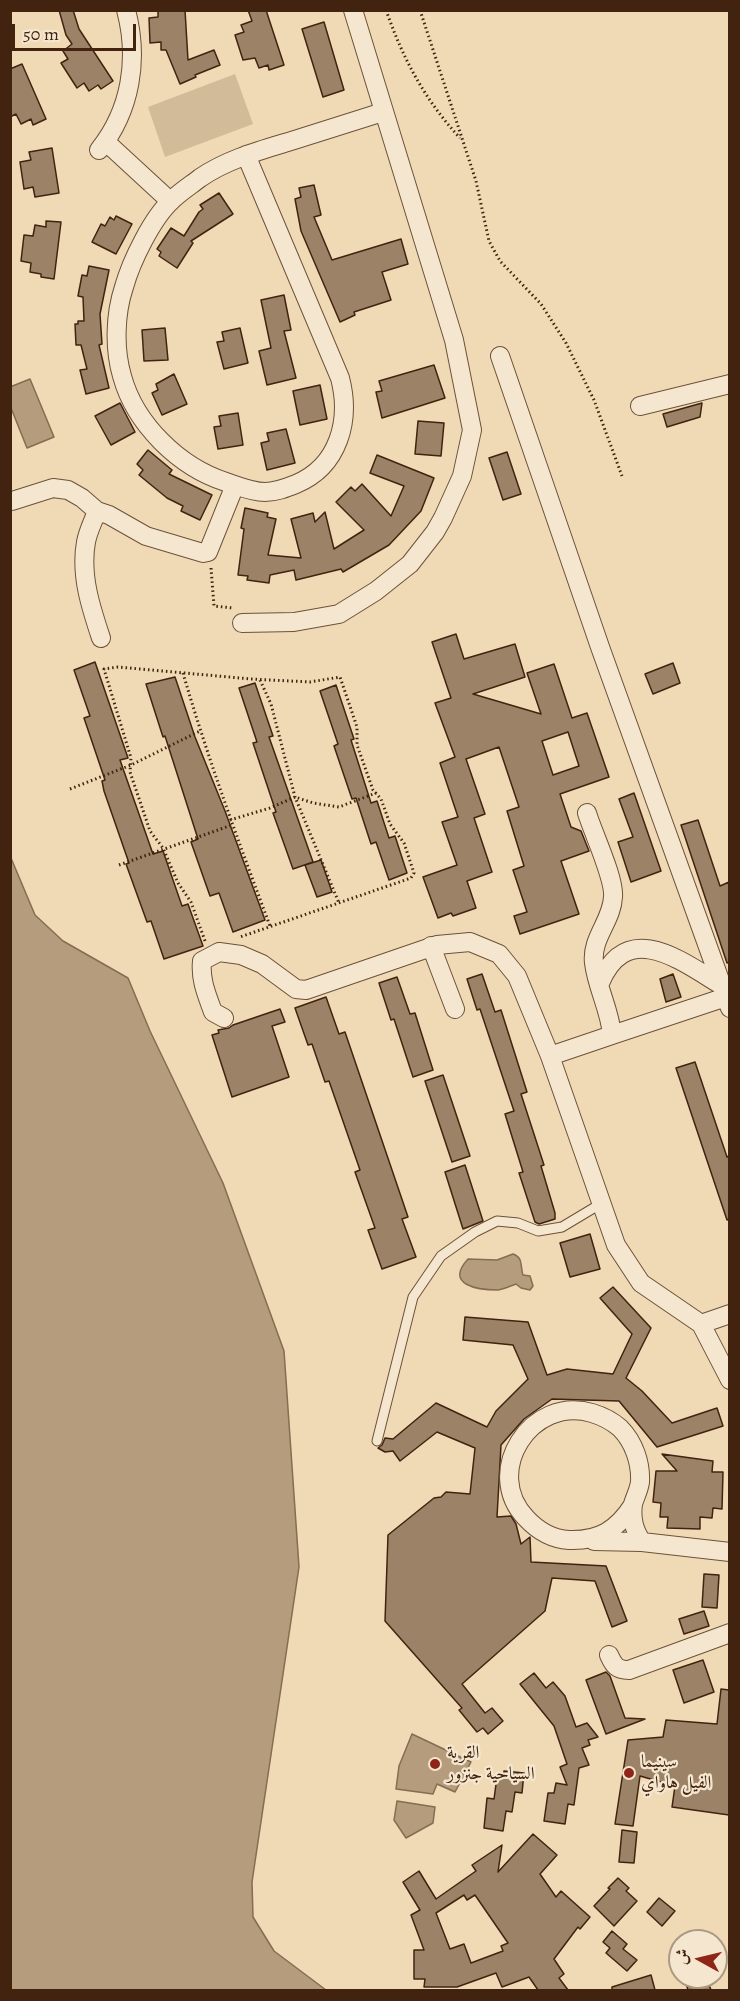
<!DOCTYPE html>
<html>
<head>
<meta charset="utf-8">
<style>
	body { margin:0 }
	#map { position:relative; width:740px; height:2001px; overflow:hidden; background:#f0dab5; font-family:Alegreya,Amiri,serif }
	canvas { display:block }
	.frame { position:absolute; inset:0; border:12px solid #412310; pointer-events:none }
	.north { position:absolute; left:668px; top:1929px; width:60px; height:60px; box-sizing:border-box; background:#f5e7cf; border:2px solid #ad9983; border-radius:50%; rotate:278deg; font-size:16px; font-weight:700; line-height:24px; text-align:center; color:#412310 }
	.north::after { content:''; display:block; margin:auto; width:21px; height:27px; background:#8f2418; clip-path:polygon(50% 0,100% 100%,50% 72%,0 100%) }
	.scale { position:absolute; left:12px; top:24px; width:124px; height:27px; box-sizing:border-box; border:3px solid #412310; border-top:0; padding-left:8px; font-size:18px; line-height:21px; white-space:nowrap; color:#412310; -webkit-text-stroke:4px #f5e7cf; paint-order:stroke }
</style>
</head>
<body>
<div id="map">
<canvas width="740" height="2001"></canvas>
<div class="frame"></div>
<div class="north">ش</div>
<div class="scale">50 m</div>
</div>
<script>
const context = document.querySelector('canvas').getContext('2d');
context.lineJoin = 'round';
function paint(path, color) {
  context.fillStyle = color;
  context.fill(path, 'evenodd');
}
function strokePath(path, color, width, dash) {
  context.strokeStyle = color;
  context.lineWidth = width;
  context.lineCap = dash ? 'butt' : 'round';
  context.setLineDash(dash || []);
  context.stroke(path);
}
function drawText(font, color, halo, rows, align = 'center') {
  context.font = font + ' Alegreya,Amiri,serif';
  context.lineWidth = 4.5;
  context.setLineDash([]);
  context.textBaseline = 'middle';
  context.strokeStyle = halo;
  context.fillStyle = color;
  for (const [text, x, y, turn = 0] of rows) {
    context.save();
    context.translate(x, y);
    context.rotate((+turn || 0) * Math.PI / 180);
    context.textAlign = isNaN(turn) ? turn : align;
    if (halo) context.strokeText(text, 0, 0);
    context.fillText(text, 0, 0);
    context.restore();
  }
}
paint(new Path2D(`
	M235,74L253,124L165,157L148,107Z`), '#d2bb99');
const water = new Path2D(`
	M30,379L54,437L27,448L11,408L10,387Z
	M11,858L35,915L63,941L128,978L150,1031L223,1183L284,1351L299,1567L252,1882L253,1917L274,1951L326,1990H11Z
	M513,1254C524,1258 520,1267 523,1275L530,1276L533,1286L530,1290L521,1288L516,1284C510,1286 504,1289 498,1290C478,1290 444,1285 468,1259L497,1260Z
	M412,1734L471,1762L455,1792L437,1784L433,1794L396,1789L399,1766Z
	M397,1801L435,1807L433,1823L406,1838L394,1820Z`);
paint(water, '#b49c7d');
strokePath(water, '#866c51', 1.5);
const building = new Path2D(`
	M59,10H73L79,29L113,81L101,89L98,85L89,91L84,83L77,88L61,63L68,59L63,51L72,44L66,35Z
	M158,10H185L188,60L214,50L220,65L195,75L196,77L180,84L166,50H161V42L150,43L149,18L158,17Z
	M248,10H266L284,65L269,70L268,65L259,68L255,58L243,60L235,35L244,32L241,25L252,21Z
	M324,22L344,90L323,97L302,29Z
	M22,64L46,119L33,125L31,119L21,124L16,114L10,117V69Z
	M52,148L59,193L35,197L33,187L24,189L20,162L31,160L29,152Z
	M314,185L321,215L314,217L332,260L401,239L408,264L382,272L391,300L354,312L355,315L340,322L301,231L295,199L301,197L299,188Z
	M219,193L233,214L191,241L193,243L177,268L159,256L161,252L157,249L171,228L184,236L199,212L203,209L200,205Z
	M116,216L132,224L116,254L92,242L101,224L105,226L110,217L114,220Z
	M46,221L61,222L54,279L41,277V274L30,272L31,263L21,261L24,235L33,236L35,225L46,227Z
	M89,266L109,270L100,314L102,344L99,345L109,388L86,394L80,370L87,369L81,345H76L75,324H78V321H84L83,297L78,296L82,275L87,276Z
	M284,295L291,330L284,331L296,378L267,385L259,351L271,348L261,300Z
	M165,328L168,360L144,361L142,330Z
	M240,328L248,363L224,369L217,342L224,341L222,332Z
	M434,365L445,398L382,418L376,392L382,391L379,381Z
	M174,374L187,404L162,415L152,393L158,390L156,384Z
	M320,385L327,419L300,425L293,391Z
	M120,403L135,432L111,445L95,416Z
	M702,403L700,417L667,427L663,414Z
	M238,413L243,445L218,449L214,427L221,426L219,416Z
	M418,421L444,423L441,456L415,454Z
	M286,429L295,463L267,470L261,443L269,441L267,433Z
	M148,450L172,470L169,474L212,495L200,520L181,511L183,506L167,498L139,475L143,470L137,464Z
	M507,452L521,494L503,500L489,458Z
	M377,455L434,478L421,511L389,545L343,572L341,569L296,580L294,570L270,575L269,583L247,580L248,576L238,575L244,529L241,528L245,508L268,513L267,517L276,519L268,555L301,558L291,519L313,513L315,522L325,512L334,549L364,530L336,502L351,487L355,491L362,484L391,516L404,486L370,473Z
	M456,634L464,659L515,644L525,677L473,694L541,714L527,673L554,664L572,718L587,713L609,777L560,794L571,827L581,831L589,851L561,861L579,914L520,934L514,916L527,912L513,870L524,866L507,811L519,807L499,747L466,759L485,814L474,818L492,872L467,881L476,908L453,916L451,913L438,918L423,877L457,865L442,822L458,817L440,763L455,757L435,703L451,698L432,642ZM568,732L579,766L553,775L542,741Z
	M95,662L128,758L120,760L153,854L163,851L182,906L188,904L203,946L164,959L151,921L147,922L126,864L129,863L104,791L102,781L105,780L84,718L90,716L74,670Z
	M673,663L680,683L653,694L645,674Z
	M175,677L195,737L225,811L265,920L233,932L219,893L210,896L191,842L198,839L165,736L163,737L146,684Z
	M255,683L273,736L269,737L313,862L293,869L273,813L276,812L253,743L257,742L239,688Z
	M336,685L354,739L351,740L371,803L377,801L389,838L395,836L407,873L389,880L376,842L371,844L356,798L352,799L334,746L338,744L320,691Z
	M634,793L661,871L631,882L618,842L633,837L619,799Z
	M698,820L720,886L729,882V962L727,963L681,825Z
	M321,860L332,892L317,897L305,865Z
	M482,974L495,1012L501,1010L527,1092L521,1094L544,1165L541,1166L555,1213V1219L539,1224L535,1222L519,1173L523,1172L505,1114L514,1111L480,1009L477,1010L467,979Z
	M673,974L681,997L666,1002L660,979Z
	M397,977L410,1014L415,1013L433,1070L413,1077L394,1019L391,1020L379,983Z
	M326,997L339,1034L345,1032L408,1217L402,1219L416,1257L382,1269L368,1230L375,1228L355,1172L360,1170L329,1081L325,1082L312,1044L308,1045L295,1008Z
	M280,1009L285,1022L272,1026L289,1077L232,1097L212,1035L219,1033L218,1030L229,1028L233,1025Z
	M695,1062L727,1157L729,1156V1219L727,1220L676,1068Z
	M443,1075L470,1156L452,1162L425,1081Z
	M465,1165L483,1221L463,1229L445,1172Z
	M590,1234L600,1269L570,1277L560,1243Z
	M613,1287L651,1328L626,1378L642,1391L672,1423L717,1408L723,1426L657,1447L619,1401L552,1399L524,1419L501,1445L497,1517L511,1516L516,1524L521,1544L530,1537L531,1562L606,1566L627,1621L612,1627L595,1581L552,1578L545,1611L462,1684L485,1713L492,1708L503,1721L488,1734L483,1728L477,1732L459,1710L462,1708L385,1621L388,1535L434,1498L441,1497L446,1492L470,1494L475,1448L437,1432L400,1461L393,1451L385,1452L378,1448L382,1445L385,1438L393,1439L436,1403L487,1427L496,1411L528,1379L513,1345L463,1340L465,1317L528,1322L547,1375L567,1369L613,1374L632,1334L600,1298Z
	M662,1454L713,1461L712,1472H723L722,1509L713,1508L712,1518L700,1517V1529L667,1528L668,1517H660L661,1503L653,1502L656,1471H677Z
	M704,1574L719,1575L717,1608L702,1607Z
	M704,1611L709,1626L684,1634L679,1619Z
	M703,1660L714,1692L684,1703L673,1670Z
	M606,1672L610,1676L625,1718L645,1719L606,1734L586,1680Z
	M534,1673L546,1688L553,1682L565,1696L576,1727L587,1723L598,1737L588,1740L590,1745L582,1748L589,1765L579,1768L574,1805L568,1804L565,1824L544,1821L548,1793H554L556,1783L567,1785L560,1767L567,1764L554,1726L520,1684Z
	M721,1689L729,1690V1815L672,1807L675,1786L640,1776L633,1826L615,1824L628,1740L663,1737L666,1720L717,1724Z
	M504,1771L524,1773L522,1793L515,1792L512,1812L506,1811L503,1831L484,1828L487,1798L494,1799L497,1777L503,1778Z
	M622,1830L637,1832L634,1863L619,1862Z
	M533,1834L557,1855L540,1874L556,1897L561,1891L590,1917L580,1929L578,1927L554,1959L564,1974L559,1978L568,1990H538L529,1977L502,1987L496,1973L457,1987H424L425,1979H414V1950H424L411,1915L420,1910L403,1882L419,1871L436,1899L476,1871L472,1865L502,1845L498,1872ZM464,1895L467,1900L475,1895L508,1943L501,1946L503,1951L471,1963L464,1944L450,1949L436,1913Z
	M618,1878L629,1888L626,1891L637,1901L614,1926L594,1906L610,1889L608,1888Z
	M659,1898L675,1911L662,1926L647,1912Z
	M612,1931L627,1944L623,1949L637,1960L627,1971L606,1953L610,1948L603,1942Z
	M651,1975L655,1990H612V1987Z
	M684,1977H706L711,1990H688Z`);
paint(building, '#9c8266');
strokePath(building, '#412310', 1.5);
const lane = new Path2D(`
	M377,1441L413,1297L441,1256L475,1232L497,1221L518,1223L538,1231L562,1227L602,1203`);
const street = new Path2D(`
	M106,142L170,201
	M99,150C131,110 139,59 126,10
	M246,155L340,378C351,420 339,466 296,484C286,488 276,492 265,492C252,492 238,486 226,482C179,467 135,424 122,376C114,349 115,314 124,287C131,262 152,218 172,200C180,192 191,185 200,178C226,160 258,151 288,142C319,132 351,122 383,112
	M500,356L600,647L730,1008
	M640,406L730,384
	M12,501L53,488L68,490L82,498L97,511L109,515L146,536L203,553L208,552L235,485
	M97,511C93,522 88,531 86,542C80,575 91,608 101,638
	M242,623L294,622L339,614L376,591L410,564L435,532L443,518L462,476L472,430L454,340L353,10
	M431,946L455,1009
	M600,983C627,919 680,960 721,985
	M224,1018L213,1012C207,995 200,980 202,961L219,952L241,955L262,964L296,989L306,990L437,945L470,942L499,954L517,976L550,1056L616,1245L641,1283L701,1324L730,1314
	M612,1035L726,997
	M550,1056L612,1035C610,1010 597,988 594,963C591,938 612,921 613,897C615,879 593,833 587,813
	M701,1324L730,1380
	M633,1505C617,1530 599,1541 569,1540C551,1539 538,1531 526,1518C482,1472 531,1395 592,1413C602,1416 612,1421 620,1428C634,1442 641,1463 640,1482C639,1490 635,1497 633,1504C631,1519 634,1530 642,1542
	M594,1541L642,1542L730,1552
	M609,1655C614,1666 617,1670 629,1670L730,1633`);
strokePath(lane, '#6d5139', 11);
strokePath(street, '#6d5139', 20);
strokePath(new Path2D(`
	M386,10C403,59 425,100 460,138
	M420,10L476,181L489,241L500,261L541,304L566,343L594,400L622,476
	M211,568L214,606L233,608
	M183,673C208,759 239,843 270,926
	M260,680L271,704L295,797L339,903
	M70,789L131,765L200,731
	M230,820L270,808L295,797L313,803L339,807L376,793
	M119,865L232,825
	M205,941L191,902L178,883L163,848L150,831L130,772L131,758L104,669L118,667L251,679L310,682L340,677L357,727V745L373,790L381,799L390,824L404,843L414,873L411,878L240,937`), '#412310', 3, [1.5, 3]);
strokePath(lane, '#f5e7cf', 9);
strokePath(street, '#f5e7cf', 18);
for (const [x, y, r, color] of [
	[435,1764,6,"#8f2418"],
	[629,1773,6,"#8f2418"]
]) {
  const dot = new Path2D();
  dot.arc(x, y, r, 0, 2 * Math.PI);
  context.fillStyle = color;
  context.fill(dot);
  strokePath(dot, '#f5e7cf', 2);
}
drawText('18px', '#412310', '#f5e7cf', [
	["القرية",447,1754],
	["السياحية جنزور",447,1775],
	["سينيما",641,1763],
	["الفيل هاواي",641,1784]
], 'left');
</script>
</body>
</html>
